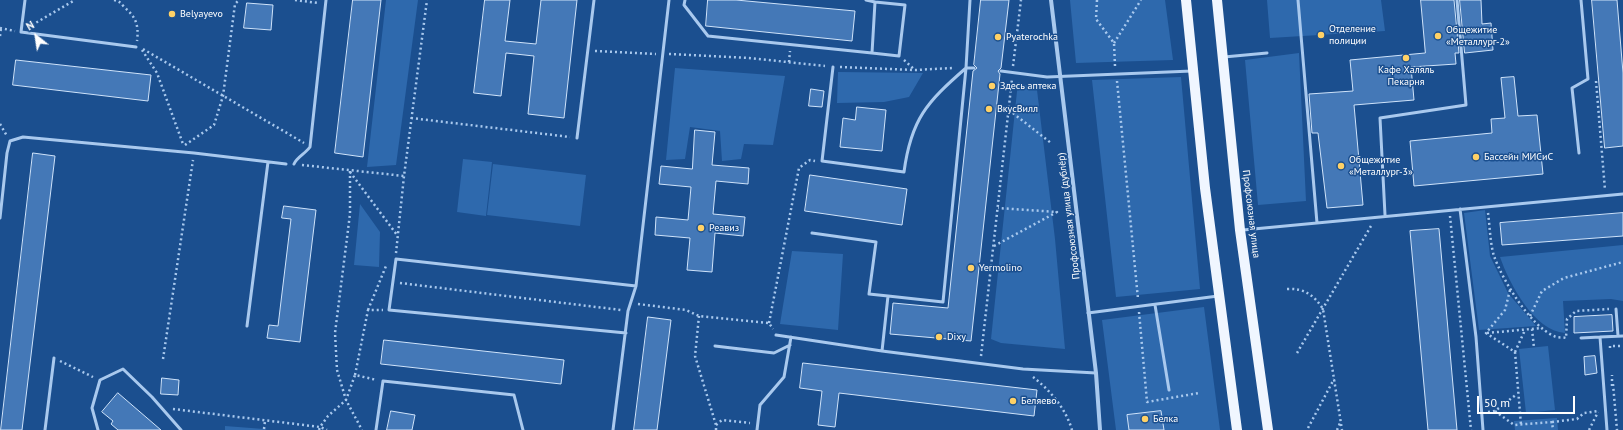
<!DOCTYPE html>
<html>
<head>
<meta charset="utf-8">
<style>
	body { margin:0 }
	#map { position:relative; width:1623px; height:430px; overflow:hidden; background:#1b4f8f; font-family:"PT Sans",sans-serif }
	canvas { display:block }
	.north { position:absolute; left:16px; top:16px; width:40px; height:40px; -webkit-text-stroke:3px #1b4f8f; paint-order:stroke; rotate:330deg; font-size:11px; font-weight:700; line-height:16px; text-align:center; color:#fff }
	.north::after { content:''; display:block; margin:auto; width:14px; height:18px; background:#fff; clip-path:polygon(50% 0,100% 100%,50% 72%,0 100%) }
	.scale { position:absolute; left:1477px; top:396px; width:98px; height:18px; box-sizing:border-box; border:2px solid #fff; border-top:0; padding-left:5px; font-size:12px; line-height:14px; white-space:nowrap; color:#fff; -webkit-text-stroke:3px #1b4f8f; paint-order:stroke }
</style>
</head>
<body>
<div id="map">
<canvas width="1623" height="430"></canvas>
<div class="north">N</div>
<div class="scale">50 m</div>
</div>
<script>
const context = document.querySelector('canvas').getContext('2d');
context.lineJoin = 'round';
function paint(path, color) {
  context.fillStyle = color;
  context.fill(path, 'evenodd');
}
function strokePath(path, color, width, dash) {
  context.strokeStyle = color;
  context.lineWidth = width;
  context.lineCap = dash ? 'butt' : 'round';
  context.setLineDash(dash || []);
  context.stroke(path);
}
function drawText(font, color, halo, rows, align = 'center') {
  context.font = font + ' "PT Sans",sans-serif';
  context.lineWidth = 3;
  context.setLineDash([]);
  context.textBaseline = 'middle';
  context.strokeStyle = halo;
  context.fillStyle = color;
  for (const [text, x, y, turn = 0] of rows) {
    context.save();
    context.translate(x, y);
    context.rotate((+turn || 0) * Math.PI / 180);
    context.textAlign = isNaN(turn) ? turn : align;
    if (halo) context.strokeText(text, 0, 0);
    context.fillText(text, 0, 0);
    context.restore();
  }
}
paint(new Path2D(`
	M386,0H418L396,165L367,167Z
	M1070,0H1165L1173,60L1076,63Z
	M1267,0H1381L1385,31L1270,38Z
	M1299,53L1306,201L1258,205L1245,60Z
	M675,68L785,76L773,145L744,144L741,159L722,161L720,131L690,127L685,159L666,160Z
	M838,72L923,73L909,97L884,102L837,103Z
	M1181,77L1200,289L1116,297L1092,80Z
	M1018,82L1037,90L1055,239L1065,349L1001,343L991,339Z
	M463,159L492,162L486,216L457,212Z
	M493,164L586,175L580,226L487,215Z
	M360,204L380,232L379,267L354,265Z
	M1485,210L1490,256L1508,293L1536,326L1479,330L1464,213Z
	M1623,245V301L1611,299L1563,301L1565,333C1534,331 1509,283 1500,257Z
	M792,251L843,254L838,330L780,324Z
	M1204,307L1220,430H1116L1102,320Z
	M1548,346L1555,410L1526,413L1519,349Z
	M1557,418L1558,430H1515L1514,421Z
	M225,426L264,429L267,430H225Z`), '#2e69ad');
const building = new Path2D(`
	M353,0H381L363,157L335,153Z
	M485,0H510L505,41L536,44L541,0H577L564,118L528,114L534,56L506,53L501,96L474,93Z
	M708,0H736L855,11L852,41L706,26Z
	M981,0H1009L1001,68L998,71L1000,74L971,341L890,334L893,303L948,308L973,71L977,68L974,65Z
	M1421,0H1454L1459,53H1455L1456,64L1411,67L1414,100L1354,105L1363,205L1327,208L1318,133H1312L1309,94L1353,91L1350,60L1425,53Z
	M1460,0H1481L1482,24L1491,23L1493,50L1465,53Z
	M1592,0H1617L1623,73V146L1605,148Z
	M247,3L273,5L271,30L244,28Z
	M16,60L151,75L148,101L13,85Z
	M1514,77L1518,116L1537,115L1543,174L1414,186L1410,141L1492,133L1491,119L1505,118L1501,78Z
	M811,89L824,91L822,107L809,106Z
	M857,107L886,110L882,151L840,147L843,118L855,120Z
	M695,130L715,132L712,165L749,168L748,184L716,181L713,214L745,217L743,236L715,233L712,272L687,270L690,238L655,235L656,217L688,220L691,187L659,184L661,166L692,169Z
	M33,153L55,156L22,430H1Z
	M810,175L907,189L902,225L805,211Z
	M284,206L316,210L300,342L267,338L269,325L278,326L291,219L282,218Z
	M1623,213V236L1502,245L1500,223Z
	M1439,229L1457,430H1428L1410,231Z
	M1612,315L1613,331L1574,333V317Z
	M648,317L671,320L657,430H634Z
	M384,340L564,360L561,384L381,364Z
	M1595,356L1597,373L1585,375L1584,357Z
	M803,363L1037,390L1034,416L839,393L835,427L818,425L822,391L800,388Z
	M162,378L179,380L178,395L161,394Z
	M118,393L161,430H118L111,424L113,421L102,412Z
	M391,411L415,415L412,430H387Z
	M1161,411L1164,430H1129L1127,415Z`);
paint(building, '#4478b7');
strokePath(building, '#cfe3fa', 1);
strokePath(new Path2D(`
	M114,0C119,1 121,3 124,7C136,17 139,25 137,41
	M295,0L318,3
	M1097,0L1096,19L1114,43L1115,66
	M32,25L75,0
	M0,28L15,31
	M0,36L1,28
	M1114,43L1141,0
	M143,49L304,143
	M142,50L157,73L183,144
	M595,51L656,54
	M669,54L749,58L825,66
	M904,60L915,70
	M789,62L790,51
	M1013,66L1021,0
	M840,67L915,70L953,68
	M1117,81L1138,299
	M1596,81L1605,190
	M1009,110L1051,143
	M411,118L570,137
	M0,124L7,136
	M185,145L214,125L223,96L235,4L239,0
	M302,165L404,176L427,0
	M350,171V214L335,333L337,370L346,400L362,430
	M350,172L397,235
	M1488,213C1490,227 1490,243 1494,256C1502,279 1530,326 1554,336C1557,338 1562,337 1566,338L1567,319L1576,311L1609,309
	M1450,216L1471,430
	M994,246L1057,212L998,208
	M396,253L404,176
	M400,283L621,310
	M1287,289C1304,288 1314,295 1323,309L1342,430
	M1510,290L1505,310L1486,333L1515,352L1521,425
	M638,304L686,310L699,316L769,323L773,329
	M368,310L386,266
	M1139,312L1147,402L1199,393
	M699,316L695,356L716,425
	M1530,316L1542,291L1564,278L1623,262
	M769,323L799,168L810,160L815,161
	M1532,329L1534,348
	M1487,333L1542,328
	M1610,348V346H1623
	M1515,352L1525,330
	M1297,353L1371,226
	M981,356L1012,79
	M163,359L193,160
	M60,361L93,377
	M355,375L368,310H383
	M1033,377C1050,390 1066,409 1072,430
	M1613,384L1617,430
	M1612,386V375
	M173,409L320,427L328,416L346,400L355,375L377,380
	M1495,411L1514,425L1552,422L1553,430
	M1488,412L1495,411L1517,394
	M1552,422L1577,419L1584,413L1598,411
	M1308,428L1334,379
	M264,429L265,421
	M319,430L320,427L327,430
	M716,430V425L722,420L750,423
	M1337,430L1340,423
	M1589,430L1598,412`), '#a9c9ee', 2.5, [2, 3]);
strokePath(new Path2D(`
	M25,0L21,32L136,47
	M685,0L684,5L708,36L872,53L875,2L866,0
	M1298,0L1317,223
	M872,53L899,56L905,5L875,2
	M1224,57L1267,53
	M833,67L822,161L904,172C911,119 927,102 966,68L970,0
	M1001,71L1047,77L1192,71
	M577,138L594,0
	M1579,153L1572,88L1588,79L1581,0
	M294,164C297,157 305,154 310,147L326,0
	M1460,209L1476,337L1483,430
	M1385,215L1380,118L1466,105L1457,0
	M0,218L7,153L10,141L23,137L194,153L286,164
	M1243,230L1623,194
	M812,233L876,242L869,294L888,296
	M1155,305L1169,390
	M1616,309L1618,336
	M1088,313L1218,296
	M247,326L268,162
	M626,333L389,310L396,259L636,286
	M776,335L882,351L888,296L943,302L966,68H974
	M1581,338L1600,337
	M715,346L774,353L790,345
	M882,351L1023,369L1096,373
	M45,430L54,358
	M98,430L92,408L100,380L123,369L152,397L181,430
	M376,430L383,381L514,395L523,430
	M613,430L628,311L636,286L669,0
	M757,430L760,405L784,377L791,337
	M1607,430L1600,337L1623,336`), '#a9c9ee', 3);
strokePath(new Path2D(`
	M1051,0L1096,373L1100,430`), '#a9c9ee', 4);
strokePath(new Path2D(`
	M1186,0L1205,188L1237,430
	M1217,0L1240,230L1268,430`), '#f0f6ff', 10);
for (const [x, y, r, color] of [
	[172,14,4,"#ffd166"],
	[1321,35,4,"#ffd166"],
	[1438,36,4,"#ffd166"],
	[998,37,4,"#ffd166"],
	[1406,58,4,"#ffd166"],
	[992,86,4,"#ffd166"],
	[989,109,4,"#ffd166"],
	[1476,157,4,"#ffd166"],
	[1341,166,4,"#ffd166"],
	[701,228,4,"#ffd166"],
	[971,268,4,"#ffd166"],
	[939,337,4,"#ffd166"],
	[1013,401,4,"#ffd166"],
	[1145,419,4,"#ffd166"]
]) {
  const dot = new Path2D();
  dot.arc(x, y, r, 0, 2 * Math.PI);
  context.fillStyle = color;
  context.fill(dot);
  strokePath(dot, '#1b4f8f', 1.5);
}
drawText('10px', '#fff', '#1b4f8f', [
	["Belyayevo",180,14],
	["Отделение",1329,29],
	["полиции",1329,41],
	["Общежитие",1446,30],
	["«Металлург-2»",1446,42],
	["Pyaterochka",1006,37],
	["Кафе Халяль",1406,70,"center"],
	["Пекарня",1406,82,"center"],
	["Здесь аптека",1000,86],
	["ВкусВилл",997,109],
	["Бассейн МИСиС",1484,157],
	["Общежитие",1349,160],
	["«Металлург-3»",1349,172],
	["Реавиз",709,228],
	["Yermolino",979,268],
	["Dixy",947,337],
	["Беляево",1021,401],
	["Белка",1153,419]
], 'left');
drawText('10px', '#fff', '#1b4f8f', [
	["Профсоюзная улица",1251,214,83],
	["Профсоюзная улица (дублёр)",1069,216,-97]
]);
</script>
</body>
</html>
